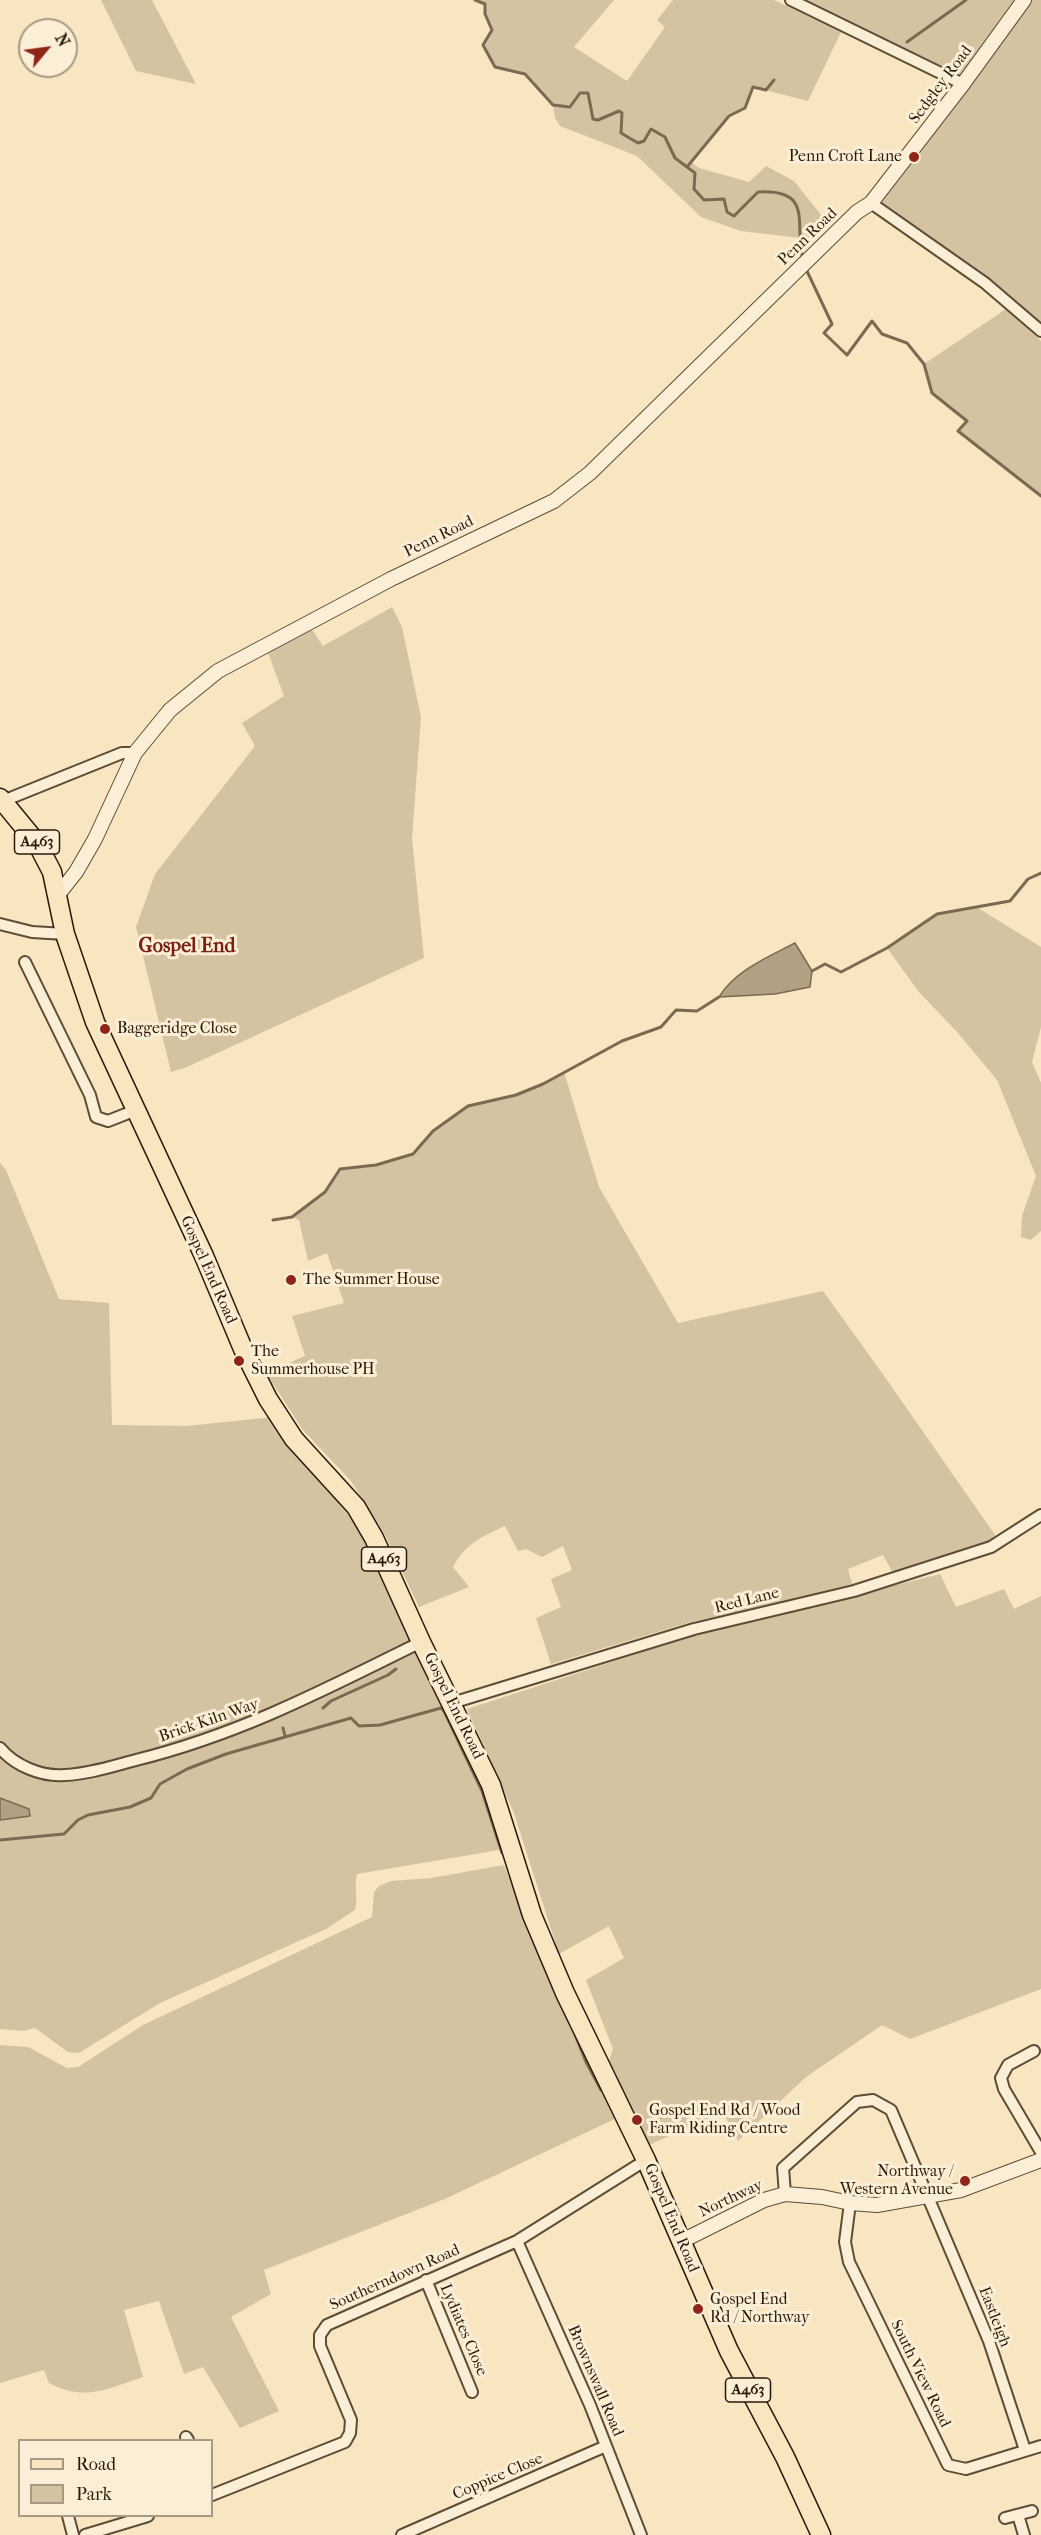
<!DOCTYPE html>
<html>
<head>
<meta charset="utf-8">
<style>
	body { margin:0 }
	#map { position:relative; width:1041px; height:2535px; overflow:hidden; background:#f7e6c0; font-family:"IM FELL French Canon",serif }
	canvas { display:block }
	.legend { position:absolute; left:18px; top:2439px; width:195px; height:78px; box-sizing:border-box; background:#faefd6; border:2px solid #a79984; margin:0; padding:8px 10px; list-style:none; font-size:18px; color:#2a1908 }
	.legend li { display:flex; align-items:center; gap:12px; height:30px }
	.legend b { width:30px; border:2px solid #a79984 }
	.north { position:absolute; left:18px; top:18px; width:60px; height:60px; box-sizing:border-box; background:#faefd6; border:2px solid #a79984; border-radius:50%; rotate:61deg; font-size:16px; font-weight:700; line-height:24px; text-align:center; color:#2a1908 }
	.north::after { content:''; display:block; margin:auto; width:21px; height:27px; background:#8f2418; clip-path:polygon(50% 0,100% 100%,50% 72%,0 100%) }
</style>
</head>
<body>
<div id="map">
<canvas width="1041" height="2535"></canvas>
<ul class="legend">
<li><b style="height:8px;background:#f7e6c0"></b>Road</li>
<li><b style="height:16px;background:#d4c3a1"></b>Park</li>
</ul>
<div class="north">N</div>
</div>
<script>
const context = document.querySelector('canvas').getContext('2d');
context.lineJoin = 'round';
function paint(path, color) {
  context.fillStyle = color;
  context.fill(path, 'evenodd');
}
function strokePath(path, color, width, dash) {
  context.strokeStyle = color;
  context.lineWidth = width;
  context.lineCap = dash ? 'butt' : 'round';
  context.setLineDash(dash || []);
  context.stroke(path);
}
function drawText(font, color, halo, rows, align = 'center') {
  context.font = font + ' "IM FELL French Canon",serif';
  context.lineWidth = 6;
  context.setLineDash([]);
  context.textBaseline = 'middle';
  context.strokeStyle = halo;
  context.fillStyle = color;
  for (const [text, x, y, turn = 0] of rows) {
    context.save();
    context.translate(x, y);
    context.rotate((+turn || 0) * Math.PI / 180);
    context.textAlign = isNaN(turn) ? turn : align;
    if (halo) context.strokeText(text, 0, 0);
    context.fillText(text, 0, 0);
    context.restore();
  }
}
paint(new Path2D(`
	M101,0H152L196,84L136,71Z
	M475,0H614L574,47L627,81L665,27L657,20L673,0H774L841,32L808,101L753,87L745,108L729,116L691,162L699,168L749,182L766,166L794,181L829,225L801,254L800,238L741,231L701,217L637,156L560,126L555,118L553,105L526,74L495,67L483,45L492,30L485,14V4Z
	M802,0H1018L961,75Z
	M1031,0H1041V324L982,273L879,200Z
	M1006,309L1041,341V496L958,431L966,421L932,393L924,364Z
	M392,607L402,627L421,717L412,838L424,958L187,1067L171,1072L136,927L155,874L255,746L242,723L284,696L268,653L311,628L323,646Z
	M975,906L1041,947V1027L1032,1062L1041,1083V1231L1031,1240L1021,1237L1022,1216L1036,1176L997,1080L958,1033L919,992L887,948L937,914Z
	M564,1072L599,1187L678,1323L823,1291L887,1380L995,1535L987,1543L893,1573L883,1555L848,1569L853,1587L691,1622L551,1664L536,1618L561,1607L551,1579L572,1570L563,1546L542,1557L526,1549L518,1551L505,1526C483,1536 465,1544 453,1567L469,1587L419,1607L383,1531L351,1481L303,1430L266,1373L305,1356L292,1316L344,1303L327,1253L308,1261L299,1220L292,1217L324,1192L340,1169L376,1165L413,1154L433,1131L468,1106L516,1095Z
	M0,1163L6,1170L59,1299L109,1303L112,1425L187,1426L273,1417L359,1529L373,1563L445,1707L494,1824L499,1850L357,1874C354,1887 358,1898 355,1910L326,1929L160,2003L79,2053L68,2052L35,2028L23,2031L0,2029Z
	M940,1574L956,1607L1004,1589L1014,1609L1041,1596V1989L910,2039L882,2025L806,2077L738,2141L723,2112L649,2145L609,2061L613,2049L586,1980L624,1958L609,1926L559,1954L514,1813L467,1709L698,1634Z
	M504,1865L528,1929L617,2118L447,2198L264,2270L271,2294L231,2317L279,2411L240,2428L203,2367L184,2374L159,2301L124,2310L143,2377C106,2389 86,2402 49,2383L44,2370L0,2383V2045L28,2047L67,2068L78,2067L143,2025L372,1917L374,1892L379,1886L391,1881L431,1878Z`), '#d4c3a1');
const water = new Path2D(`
	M795,943L812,971L810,987L775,994L719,997C736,970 768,957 795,943Z
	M0,1798L29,1809L30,1816L0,1820Z`);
paint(water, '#b1a081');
strokePath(water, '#7b6a51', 1.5);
strokePath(new Path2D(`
	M475,0L485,4V14L492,30L483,45L495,67L525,74L553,105L570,107L580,93H588L593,119L598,120L619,111L622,113L621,133L638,143L644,141L651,129L665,137L675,158L695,173L694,189L704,200L724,199L727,212L734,216L758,192C816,189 793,226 803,260
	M907,42L966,0
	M687,167L729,116L745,108L753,87L766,90L774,80
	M806,269L832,324L824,333L847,355L872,321L882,334L907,343L924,364L932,393L967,421L958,431L1041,496
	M812,971L825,964L841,972L887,948L937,914L1010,901L1028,879L1041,873
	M273,1220L292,1217L325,1192L340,1169L376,1165L413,1154L433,1131L468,1106L516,1095L543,1084L622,1041L661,1027L676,1010L697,1011L719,997
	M323,1708L331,1701L388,1675L396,1669
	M283,1728L285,1736
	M0,1840L64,1834L78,1820L88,1815L130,1807L151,1798L160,1784L187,1769L226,1754L351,1718L359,1726L380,1725L441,1708L444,1711L482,1791L502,1853
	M574,2032L586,2062L601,2090`), '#7b6a51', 3);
const minor = new Path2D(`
	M791,0L963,84
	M871,203L985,283L1041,331
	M3,801L122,753H135
	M0,924L32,932L65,934
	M25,962L90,1095L96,1117L108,1121L136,1110
	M452,1703L694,1629L854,1591L991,1547L1041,1515
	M0,1748C15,1766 42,1777 65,1775C89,1774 113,1766 136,1760C241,1734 326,1689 421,1642
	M1034,2051L1008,2065L1001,2078L1004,2089L1041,2152
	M785,2194L783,2168L857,2102L873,2100L891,2110L989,2341L1025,2450
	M850,2203L845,2242L849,2262L948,2465L966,2469L1041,2446
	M517,2241L590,2405L641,2535
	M426,2280L472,2392
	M186,2437L188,2440
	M212,2495L345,2442L350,2433L351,2420L320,2346V2335L327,2325L517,2241L646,2160
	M1018,2515L1024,2535
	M68,2516L73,2535
	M1005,2518L1032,2511
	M85,2535L148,2516
	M402,2535L606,2446`);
const tertiary = new Path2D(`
	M57,896L76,872L95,839L135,753L170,710L218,671L391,579L554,501L590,473L857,212L871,203L963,84L1024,0
	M682,2241L764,2200L785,2194L822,2197L850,2203L877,2205L961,2190L1041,2160`);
const primary = new Path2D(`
	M0,798L37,843L52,872L65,934L95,1022L204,1256L243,1349L268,1399L294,1439L356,1507L374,1538L421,1642L491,1785L532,1915L565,1993L646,2160L729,2351L785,2457L821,2535`);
strokePath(minor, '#5d4c36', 14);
strokePath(tertiary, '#5d4c36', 16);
strokePath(primary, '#2a1908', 21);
strokePath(minor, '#faefd6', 10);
strokePath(tertiary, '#faefd6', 14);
strokePath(primary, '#f7e6c0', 18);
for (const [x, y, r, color] of [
	[914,157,6,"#8f2418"],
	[105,1029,6,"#8f2418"],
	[291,1280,6,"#8f2418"],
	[239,1361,6,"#8f2418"],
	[637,2120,6,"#8f2418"],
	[965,2181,6,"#8f2418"],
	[698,2309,6,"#8f2418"]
]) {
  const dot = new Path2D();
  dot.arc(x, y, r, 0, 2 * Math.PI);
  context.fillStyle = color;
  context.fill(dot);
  strokePath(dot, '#faefd6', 2);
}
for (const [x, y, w] of [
	[37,842,45],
	[384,1559,45],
	[748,2390,45]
]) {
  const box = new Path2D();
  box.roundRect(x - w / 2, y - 12, w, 24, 4.5);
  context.fillStyle = '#faefd6';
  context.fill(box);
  strokePath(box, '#2a1908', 1.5);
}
drawText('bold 15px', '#2a1908', null, [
	["A463",37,842],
	["A463",384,1559],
	["A463",748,2390]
]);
drawText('16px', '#2a1908', '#faefd6', [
	["Sedgley Road",941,85,-53],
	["Penn Road",808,237,-44],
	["Penn Road",439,537,-26],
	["Gospel End Road",208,1270,66],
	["Red Lane",747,1601,-14],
	["Gospel End Road",453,1706,64],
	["Brick Kiln Way",209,1721,-19],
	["Northway",731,2199,-25],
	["Gospel End Road",671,2218,67],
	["Southerndown Road",395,2278,-24],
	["Eastleigh",994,2317,69],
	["Lydiates Close",463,2330,67],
	["South View Road",920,2374,64],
	["Brownswall Road",595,2381,67],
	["Coppice Close",498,2477,-23]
]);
drawText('16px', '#2a1908', '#faefd6', [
	["Penn Croft Lane",902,157,"right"],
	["Baggeridge Close",117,1029],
	["The Summer House",303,1280],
	["The",251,1352],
	["Summerhouse PH",251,1370],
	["Gospel End Rd / Wood",649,2111],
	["Farm Riding Centre",649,2129],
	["Northway /",953,2172,"right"],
	["Western Avenue",953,2190,"right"],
	["Gospel End",710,2300],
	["Rd / Northway",710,2318]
], 'left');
drawText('bold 20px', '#7a1f14', '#faefd6', [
	["Gospel End",187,947]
]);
</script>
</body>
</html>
